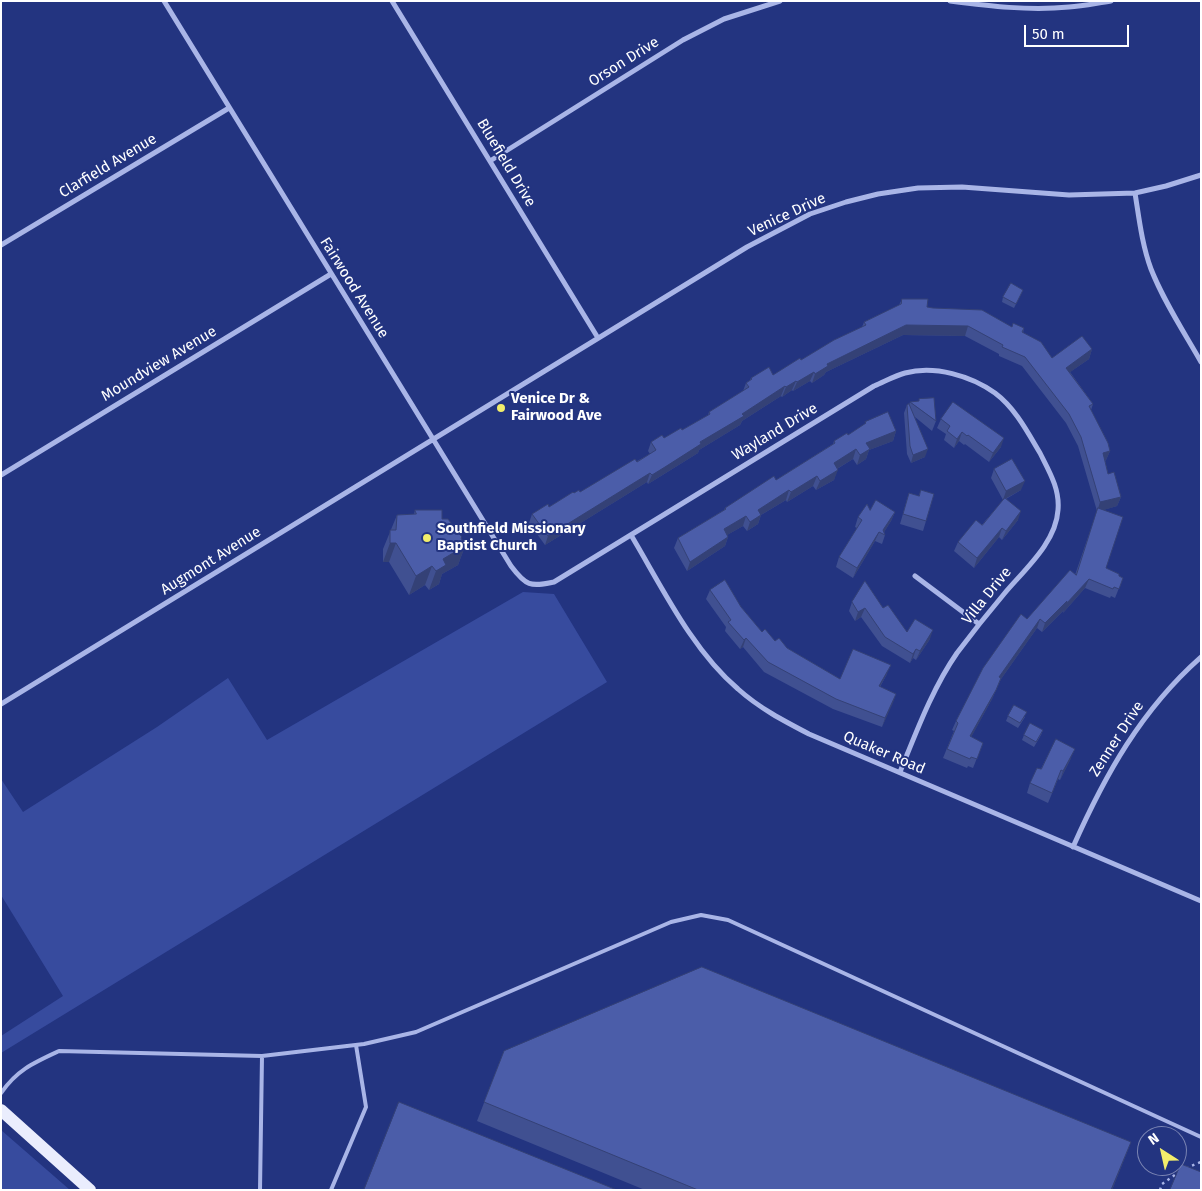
<!DOCTYPE html>
<html>
<head>
<meta charset="utf-8">
<style>
	body { margin:0 }
	#map { position:relative; width:1202px; height:1191px; overflow:hidden; background:#233480; font-family:"Fira Sans",sans-serif }
	canvas { display:block }
	.frame { position:absolute; inset:0; border:2px solid #fff; pointer-events:none }
	.north { position:absolute; left:1137px; top:1126px; width:50px; height:50px; box-sizing:border-box; background:#233480; border:1px solid #7b85b3; border-radius:50%; rotate:325deg; font-size:14px; font-weight:700; line-height:20px; text-align:center; color:#fff }
	.north::after { content:''; display:block; margin:auto; width:18px; height:22px; background:#f2ed6b; clip-path:polygon(50% 0,100% 100%,50% 72%,0 100%) }
	.scale { position:absolute; left:1024px; top:25px; width:105px; height:22px; box-sizing:border-box; border:2px solid #fff; border-top:0; padding-left:6px; font-size:15px; line-height:18px; white-space:nowrap; color:#fff; -webkit-text-stroke:4px #233480; paint-order:stroke }
</style>
</head>
<body>
<div id="map">
<canvas width="1202" height="1191"></canvas>
<div class="frame"></div>
<div class="north">N</div>
<div class="scale">50 m</div>
</div>
<script>
const context = document.querySelector('canvas').getContext('2d');
context.lineJoin = 'round';
function paint(path, color) {
  context.fillStyle = color;
  context.fill(path, 'evenodd');
}
function strokePath(path, color, width, dash) {
  context.strokeStyle = color;
  context.lineWidth = width;
  context.lineCap = dash ? 'butt' : 'round';
  context.setLineDash(dash || []);
  context.stroke(path);
}
function drawText(font, color, halo, rows, align = 'center') {
  context.font = font + ' "Fira Sans",sans-serif';
  context.lineWidth = 4;
  context.setLineDash([]);
  context.textBaseline = 'middle';
  context.strokeStyle = halo;
  context.fillStyle = color;
  for (const [text, x, y, turn = 0] of rows) {
    context.save();
    context.translate(x, y);
    context.rotate((+turn || 0) * Math.PI / 180);
    context.textAlign = isNaN(turn) ? turn : align;
    if (halo) context.strokeText(text, 0, 0);
    context.fillText(text, 0, 0);
    context.restore();
  }
}
paint(new Path2D(`
	M523,592L554,594L607,682L1,1053V1036L63,996L1,895V779L23,812L157,727L228,678L267,740Z
	M1,1130L70,1190H1Z`), '#374b9e');
strokePath(new Path2D(`
	M1186,1168L1201,1162
	M1160,1190L1162,1184L1179,1172`), '#a9b5e7', 2.5, [2.5, 4]);
strokePath(new Path2D(`
	M1,1093C17,1070 33,1063 59,1051L262,1056L364,1044L416,1032L671,922L701,915L728,920L1201,1137
	M260,1190L262,1056
	M331,1190L366,1107L356,1045`), '#a9b5e7', 4);
strokePath(new Path2D(`
	M164,1L511,566C526,586 530,587 554,582L874,386C884,382 894,376 905,373C935,365 971,376 995,393C1015,408 1027,431 1040,453C1049,471 1060,489 1058,510C1056,543 1024,570 1004,594C988,613 972,633 957,653C932,689 916,733 900,772
	M392,1L598,338
	M950,1C989,6 1029,11 1069,7C1083,6 1097,3 1111,1
	M490,161L683,40L724,19L780,1
	M1135,193C1139,218 1142,245 1151,269C1164,302 1184,332 1201,362
	M1,245L229,108
	M1,475L331,274
	M631,535C662,587 692,650 738,689C759,708 784,721 809,734L1201,901
	M915,576L979,624
	M1,704L747,247L810,214L846,202L878,194L918,188L962,187L1069,195L1135,193L1166,186L1201,175
	M1073,847C1105,775 1141,710 1201,657`), '#a9b5e7', 5);
strokePath(new Path2D(`
	M1,1110L90,1190`), '#eaedfd', 12);
paint(new Path2D(`
	M1023,290L1014,308L1002,302L1003,297Z
	M902,299L927,307L1012,327L1024,328L1023,333L1052,358L1092,349L1089,359L1070,372L1093,404L1091,410L1110,451L1106,460L1105,461L1108,474L1121,497L1117,506L1103,510L1106,568L1123,578L1115,598L1111,596L1110,598L1085,588L1063,613L1064,610L1042,632L1037,628L1001,679L992,699L971,737L983,743L973,768L968,766L967,768L943,758L954,731L952,730L956,721L1027,619L1075,575L1097,511L1078,446L1066,423L1022,366L999,356V354L965,336L903,335L826,372L824,375L812,383L810,381L793,391L792,390L782,397L781,396L742,421L740,425L699,450L698,453L661,476L648,484L647,482L545,545L529,523L532,514L549,507L574,493L580,492L650,454L648,451L651,442L664,438L682,430L708,415L709,412L743,391L746,383L750,380L751,378L773,375L801,360L862,327L864,322L899,305Z
	M910,402L936,421L932,431L915,417L925,457L911,463L907,454L904,413L907,405H909Z
	M941,419L1001,447L989,462L965,444L964,445L959,441L954,448L944,440L946,434L937,428Z
	M865,422L896,431L893,441L869,450L866,459L857,465L853,459L837,469L834,480L816,490L813,486L787,502L786,500L761,515L758,524L747,531L743,526L727,535L728,537L725,546L687,571L674,548L678,538L724,510L725,508L776,480L833,444L834,441L848,435L865,424Z
	M994,469L1021,490L1006,499L1018,520L1002,540L999,537L974,568L954,551L958,542L982,525L1003,500L991,478Z
	M921,490L926,521L923,531L900,524L909,493L919,496Z
	M415,510L442,519L462,539L465,546L458,565L442,574L439,584L429,590L425,585L409,595L389,562H383V549L397,515L414,514Z
	M870,510L895,512L891,521L884,532L885,535L882,544L875,541L853,578L836,567L839,557L857,528L855,527L858,517Z
	M710,590L741,607L762,632L775,641L840,679L887,674L880,687L896,694L882,727L833,709L764,672L743,647L740,649L725,631L726,627L706,599Z
	M852,602L883,608L907,632L930,639L916,660L913,658L910,663L882,646L861,617L855,621L849,611Z
	M1008,716L1025,717L1018,728L1006,721Z
	M1043,730L1041,735L1034,747L1022,740L1024,735Z
	M1071,758L1060,780L1058,779L1048,803L1027,793L1030,783L1041,769Z
	M504,1051L1131,1142L1112,1190H645L477,1121Z`), '#405091');
paint(new Path2D(`
	M906,325L968,326L965,336L903,335L826,372L824,375L812,383L815,374L827,364Z
	M1092,349L1089,359L1063,377L1066,368Z
	M814,372L810,381L793,391L797,382Z
	M796,381L792,390L782,397L786,387Z
	M785,386L781,396L742,421L740,425L699,450L698,453L648,484L652,475L742,414Z
	M896,431L893,441L869,450L866,459L857,465L860,455L866,443Z
	M962,432L959,441L954,448L957,439Z
	M1004,438L1001,447L989,462L993,453Z
	M856,449L853,459L830,473L834,463Z
	M928,449L925,457L911,463L913,455Z
	M1110,451L1106,460L1100,462L1103,453Z
	M838,470L834,480L816,490L820,481Z
	M650,473L647,482L545,545L548,536Z
	M817,476L813,486L787,502L791,492Z
	M1025,481L1021,490L1003,500L1006,491Z
	M789,490L786,500L754,519L758,510Z
	M1121,497L1117,506L1097,512L1100,502Z
	M1021,511L1018,520L1002,540L1006,531Z
	M895,512L891,521L883,534V530Z
	M761,515L758,524L747,531L750,522Z
	M746,516L743,526L720,539L724,529Z
	M1002,528L999,537L974,568L977,558Z
	M879,532L875,541L853,578L857,568Z
	M462,537L458,550L465,546L458,565L442,574L439,584L429,590L436,571L443,559Z
	M728,537L725,546L687,571L690,562Z
	M390,543H396L389,562H383Z
	M432,566L425,585L409,595L416,576Z
	M1089,579L1085,588L1063,613L1066,604Z
	M1067,601L1064,610L1042,632L1045,623Z
	M865,608L861,617L855,621L858,612Z
	M1040,619L1037,628L1001,679L992,699L967,745L970,736L999,677Z
	M933,630L930,639L916,660L920,651Z
	M746,638L743,647L740,649L744,640Z
	M916,649L913,658L910,663L913,654Z
	M891,665L887,674L875,695L879,686Z
	M896,694L893,703L882,727L885,718Z
	M1075,749L1071,758L1060,780L1063,771Z
	M1131,1142L1124,1160L1112,1190H1111Z`), '#344176');
const building = new Path2D(`
	M1011,283L1023,290L1016,304L1003,297Z
	M902,299H928L927,307L933,308L982,310L1012,327L1013,323L1024,328L1022,332L1041,342L1052,358L1082,336L1092,349L1066,368L1093,404L1089,406L1108,443L1110,451L1103,453L1108,474L1114,472L1121,497L1100,502L1081,437L1069,414L1025,357L1002,347L1003,345L968,326L906,325L827,364L828,366L815,374L814,372L797,382L796,381L786,387L785,386L742,414L744,416L700,442L701,444L665,467L652,475L650,473L548,536L532,514L548,504L549,507L573,492L574,493L579,490L580,492L635,459L637,462L656,450L651,442L662,435L664,438L681,428L682,430L710,414L709,412L749,387L746,383L752,379L751,378L769,367L773,375L800,358L801,360L834,340L866,325L864,322L901,304Z
	M934,398L936,421L910,402L919,401V399Z
	M953,402L1004,438L993,453L968,435L967,436L962,432L957,439L947,431L950,426L941,419Z
	M909,404L928,449L913,455L910,446L907,405Z
	M888,412L896,431L866,443L870,449L860,455L856,449L834,463L838,470L820,481L817,476L791,492L789,490L758,510L761,515L750,522L746,516L724,529L728,537L690,562L678,538L726,509L725,508L774,476L776,480L835,443L834,441L847,433L848,435L866,423L865,422Z
	M1012,459L1025,481L1006,491L994,469Z
	M921,490L934,494L926,521L903,514L909,493L919,496Z
	M1005,498L1021,511L1006,531L1002,528L977,558L958,542L976,520L982,525Z
	M876,500L895,512L883,530L885,535L879,532L857,568L839,557L862,520L858,517L867,504L870,510Z
	M1098,508L1123,517L1106,568L1119,574V576L1123,578L1119,589L1114,587L1113,589L1089,579L1066,604L1067,601L1045,623L1040,619L999,677L1001,678L996,690L970,736L983,743L977,759L971,757L970,759L947,749L958,723L956,721L983,668L1021,614L1027,619L1070,570L1076,575Z
	M415,510H442V519H448L462,537L461,538L465,546L443,559L446,565L436,571L432,566L416,576L396,543H390V530H396L397,515L416,514Z
	M725,580L741,607L762,632L765,629L775,641L779,638L787,648L840,679L853,649L891,665L879,686L896,694L885,718L836,699L768,662L746,638L744,640L728,622L731,620L710,590Z
	M865,581L883,608L888,605L907,632L915,619L933,630L920,651L916,649L913,654L885,637L865,608L858,612L852,602Z
	M1014,705L1027,712L1020,723L1008,716Z
	M1030,723L1043,730L1036,742L1024,735Z
	M1056,739L1075,749L1063,771L1061,770L1052,793L1030,783L1037,768L1041,769Z
	M702,967L1131,1142L1111,1190H698L484,1102L504,1051Z
	M399,1102L617,1190H364Z
	M1181,1164L1201,1172V1190H1170Z`);
paint(building, '#4b5da9');
strokePath(building, '#344176', 1);
for (const [x, y, r, color] of [
	[501,408,5,"#f2ed6b"],
	[427,538,5,"#f2ed6b"]
]) {
  const dot = new Path2D();
  dot.arc(x, y, r, 0, 2 * Math.PI);
  context.fillStyle = color;
  context.fill(dot);
  strokePath(dot, '#233480', 2);
}
drawText('15px', '#fff', '#233480', [
	["Orson Drive",624,62,-32],
	["Bluefield Drive",506,163,59],
	["Clarfield Avenue",108,166,-31],
	["Venice Drive",787,215,-25],
	["Fairwood Avenue",354,288,58],
	["Moundview Avenue",159,364,-31],
	["Wayland Drive",775,432,-31],
	["Augmont Avenue",211,561,-32],
	["Villa Drive",987,596,-51],
	["Zenner Drive",1117,739,-57],
	["Quaker Road",884,753,23]
]);
drawText('bold 15px', '#fff', '#233480', [
	["Venice Dr &",511,399],
	["Fairwood Ave",511,416],
	["Southfield Missionary",437,529],
	["Baptist Church",437,546]
], 'left');
</script>
</body>
</html>
